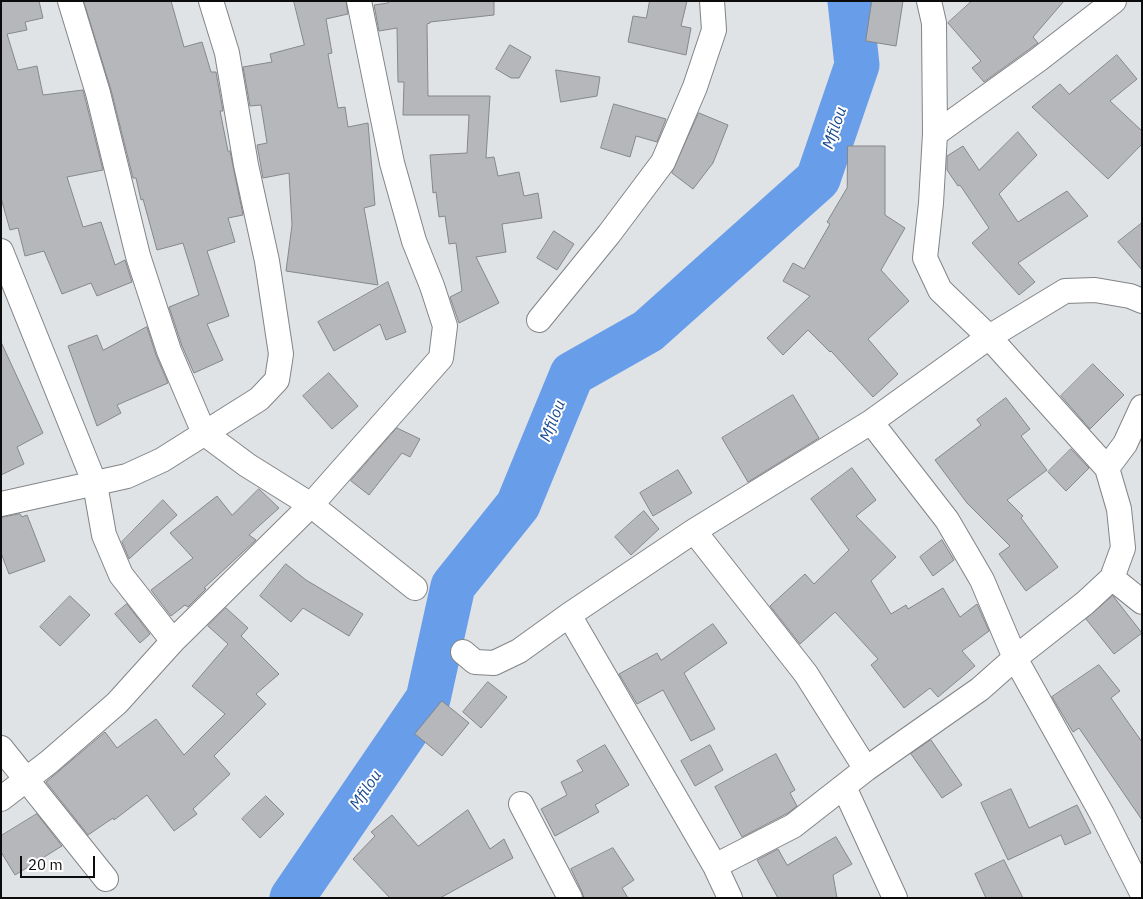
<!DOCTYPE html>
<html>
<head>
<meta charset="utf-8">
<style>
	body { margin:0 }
	#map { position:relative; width:1143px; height:899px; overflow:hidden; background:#e0e3e6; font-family:"IBM Plex Sans",sans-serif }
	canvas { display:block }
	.frame { position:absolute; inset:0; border:2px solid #0c0c0d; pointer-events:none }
	.scale { position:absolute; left:20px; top:856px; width:75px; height:22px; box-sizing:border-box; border:2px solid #0c0c0d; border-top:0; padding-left:6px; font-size:15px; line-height:18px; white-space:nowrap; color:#0c0c0d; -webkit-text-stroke:4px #fff; paint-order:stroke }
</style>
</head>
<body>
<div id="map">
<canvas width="1143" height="899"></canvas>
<div class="frame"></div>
<div class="scale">20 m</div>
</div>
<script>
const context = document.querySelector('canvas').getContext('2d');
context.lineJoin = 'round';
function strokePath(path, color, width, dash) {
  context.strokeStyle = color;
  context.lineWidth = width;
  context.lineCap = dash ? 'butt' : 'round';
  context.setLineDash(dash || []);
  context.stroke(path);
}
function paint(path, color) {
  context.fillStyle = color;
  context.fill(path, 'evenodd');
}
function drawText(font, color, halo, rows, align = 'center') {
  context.font = font + ' "IBM Plex Sans",sans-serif';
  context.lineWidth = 4;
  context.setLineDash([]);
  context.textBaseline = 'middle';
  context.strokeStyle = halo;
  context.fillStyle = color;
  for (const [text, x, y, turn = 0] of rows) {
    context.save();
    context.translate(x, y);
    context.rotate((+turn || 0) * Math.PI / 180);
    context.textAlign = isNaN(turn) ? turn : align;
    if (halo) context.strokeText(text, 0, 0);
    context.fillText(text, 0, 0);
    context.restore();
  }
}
strokePath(new Path2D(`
	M292,898L428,699L453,586L518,505L572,374L648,331L818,179L857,65L850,1`), '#689dea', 45);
const building = new Path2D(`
	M1,1H39L43,18L25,22L27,30L7,34L18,70L37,66L43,95L83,90L103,170L67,177L83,227L101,222L115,265L125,260L132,282L97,296L91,283L62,294L44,251L25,256L18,228L10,230L1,198Z
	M84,1H171L184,47L202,42L211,72H216L223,111H220L228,151H230L243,215L228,218L235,242L207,251L229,316L207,324L223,360L194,373L182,346L169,307L199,295L183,243L157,250L143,199L141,200L136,178H133L111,90Z
	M294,1H346L348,14L326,19L332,53L328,54L338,108L345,107L348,127L368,123L375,205L364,208L378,285L286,271L292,225L289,173L263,178L257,145L267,143L261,105L250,106L243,67L272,62L270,54L304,45Z
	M388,1H494V15L430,22V23L427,24L428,96H490L486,158L494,157L498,176L519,172L524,196L538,193L542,218L502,224L506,252L476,257L499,303L459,323L450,297L462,291L456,243L449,244L445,216L439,217L436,192L433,193L430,155L467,153L469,115H403L404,82H398L397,28L379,31L374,5L388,3Z
	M650,1H687L681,26L691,28L686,55L628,42L633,16L646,18Z
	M872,1H903L896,46L866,41Z
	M972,1H1064L1033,37L1038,43L984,82L972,68L981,61L948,23Z
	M510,45L531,57L519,78H511L496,69Z
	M1117,55L1137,79L1110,101L1142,131V144L1108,179L1032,107L1060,84L1069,94Z
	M556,70L600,77L597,96L561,102Z
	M614,104L666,119L657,142L636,136L630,157L601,148Z
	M699,113L728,125L713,163L693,189L672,173Z
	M1018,132L1037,155L999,194L1018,222L1067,191L1088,216L1018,263L1035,282L1019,295L972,243L989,228L960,185L958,186L947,170V156L963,146L979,170Z
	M848,146H885V215L905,228L881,270L909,301L868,339L898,374L873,397L831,351L830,352L808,330L783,355L767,338L810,296L783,281L793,263L804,269L830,224L827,222L847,188Z
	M1142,223V270L1118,242Z
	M554,231L574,244L557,270L537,258Z
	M388,282L406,332L386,340L380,324L334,351L318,322Z
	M147,327L156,355L168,383L117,405L121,413L97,426L68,346L97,335L103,350Z
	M1,342L43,433L17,447L24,464L1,475Z
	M1093,364L1124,395L1090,429L1061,396Z
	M329,373L358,406L332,429L303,396Z
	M793,395L819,438L748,482L722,438Z
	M1006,398L1030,429L1021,436L1047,470L1007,500L1023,516L1021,518L1058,567L1026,591L999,554L1010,546L967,503L935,460L981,425L977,420Z
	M397,428L420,439L410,457L402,453L369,495L351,481Z
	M1071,449L1089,468L1066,491L1048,472Z
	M852,468L876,500L856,516L896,557L871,581L891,614L906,605L908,609L943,588L960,617L977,604L989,631L962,651L975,666L938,697L930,688L904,708L871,665L878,659L835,612L800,644L770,606L805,574L814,584L849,550L811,499Z
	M678,470L692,493L653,516L640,493Z
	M259,489L279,508L249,535L256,540L204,588L206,589L188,607L185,605L171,616L151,590L193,558L170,533L217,496L232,515Z
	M163,500L177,515L129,559L122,542Z
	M644,511L659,529L631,555L615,537Z
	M20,514L22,517L27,515L45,561L9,574L1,553V518Z
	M942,540L954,560L933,576L920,557Z
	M286,564L306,580L363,614L349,636L303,608L291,622L260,596Z
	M70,596L90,615L60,646L40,627Z
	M1113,596L1142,633L1114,654L1086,619Z
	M127,604L150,634L140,643L115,614Z
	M226,608L248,628L241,636L279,674L256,694L266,704L214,756L230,774L193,809L197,814L174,831L147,795L114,820L113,818L88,835L46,782L105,732L117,748L156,719L184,755L225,714L192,686L228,644L208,626Z
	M713,624L727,643L684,673L715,729L691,741L663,690L637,704L619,674L657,653L661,660Z
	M1099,665L1120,691L1111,698L1142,742V820L1079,728L1073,732L1052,697Z
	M488,682L507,697L481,728L463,712Z
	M442,701L469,723L442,756L415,734Z
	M931,740L962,785L942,798L911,754Z
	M605,745L629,785L595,805L599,812L555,836L541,809L567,795L561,782L583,771L577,761Z
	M710,745L723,770L695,786L681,761Z
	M776,754L795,790L790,793L797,806L788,813L742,837L715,787Z
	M1011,789L1029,828L1077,805L1091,833L1065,845L1061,835L1008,860L981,803Z
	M266,796L284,814L260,838L242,819Z
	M468,810L490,849L504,839L513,858L440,898H390L353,859L375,836L371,832L392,815L418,846Z
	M37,814L62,846L15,875L1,852V836Z
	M836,837L852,864L833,875L837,898H778L757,860L778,849L787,865Z
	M613,848L634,880L622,888L628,898H584L582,892L571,869Z
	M1004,860L1023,898H986L975,874Z`);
paint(building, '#b5b7ba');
strokePath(building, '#85878a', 1);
const street = new Path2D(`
	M70,1L98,93L138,256L169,351L204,433L247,465L311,505L415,588
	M935,134L1038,60L1114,1
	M1,251L95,484L104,535L121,575L173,641
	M539,320L609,234L663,162L695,87L714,30L712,1
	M871,422L947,520L982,580L1015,658L1102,814L1142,893
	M1107,468L1125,444L1142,407
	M1,504L127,476L162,460L259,399L277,380L281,354L267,261L246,165L227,53L211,1
	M694,531L806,674L866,769
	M1112,578L1142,602
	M569,615L715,866L730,898
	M463,652L475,662L494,663L519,651L569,615L694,531L871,422L989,337L1065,291L1095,290L1130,296L1142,301
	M1,748L106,879
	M844,787L895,898
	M1,799L49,762L117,703L173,641L311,505L441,358L445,326L432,286L414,241L392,163L359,1
	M521,804L570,898
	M715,866L793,826L866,769L980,689L1015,658L1085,603L1112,578L1123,548L1119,509L1107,468L989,337L940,290L925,258L931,203L935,134L934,23L929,1`);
strokePath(street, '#828486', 26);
strokePath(street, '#fff', 24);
drawText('italic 16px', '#194b90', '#fff', [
	["Mfilou",835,128,-71],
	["Mfilou",553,421,-68],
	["Mfilou",366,790,-56]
]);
</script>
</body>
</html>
